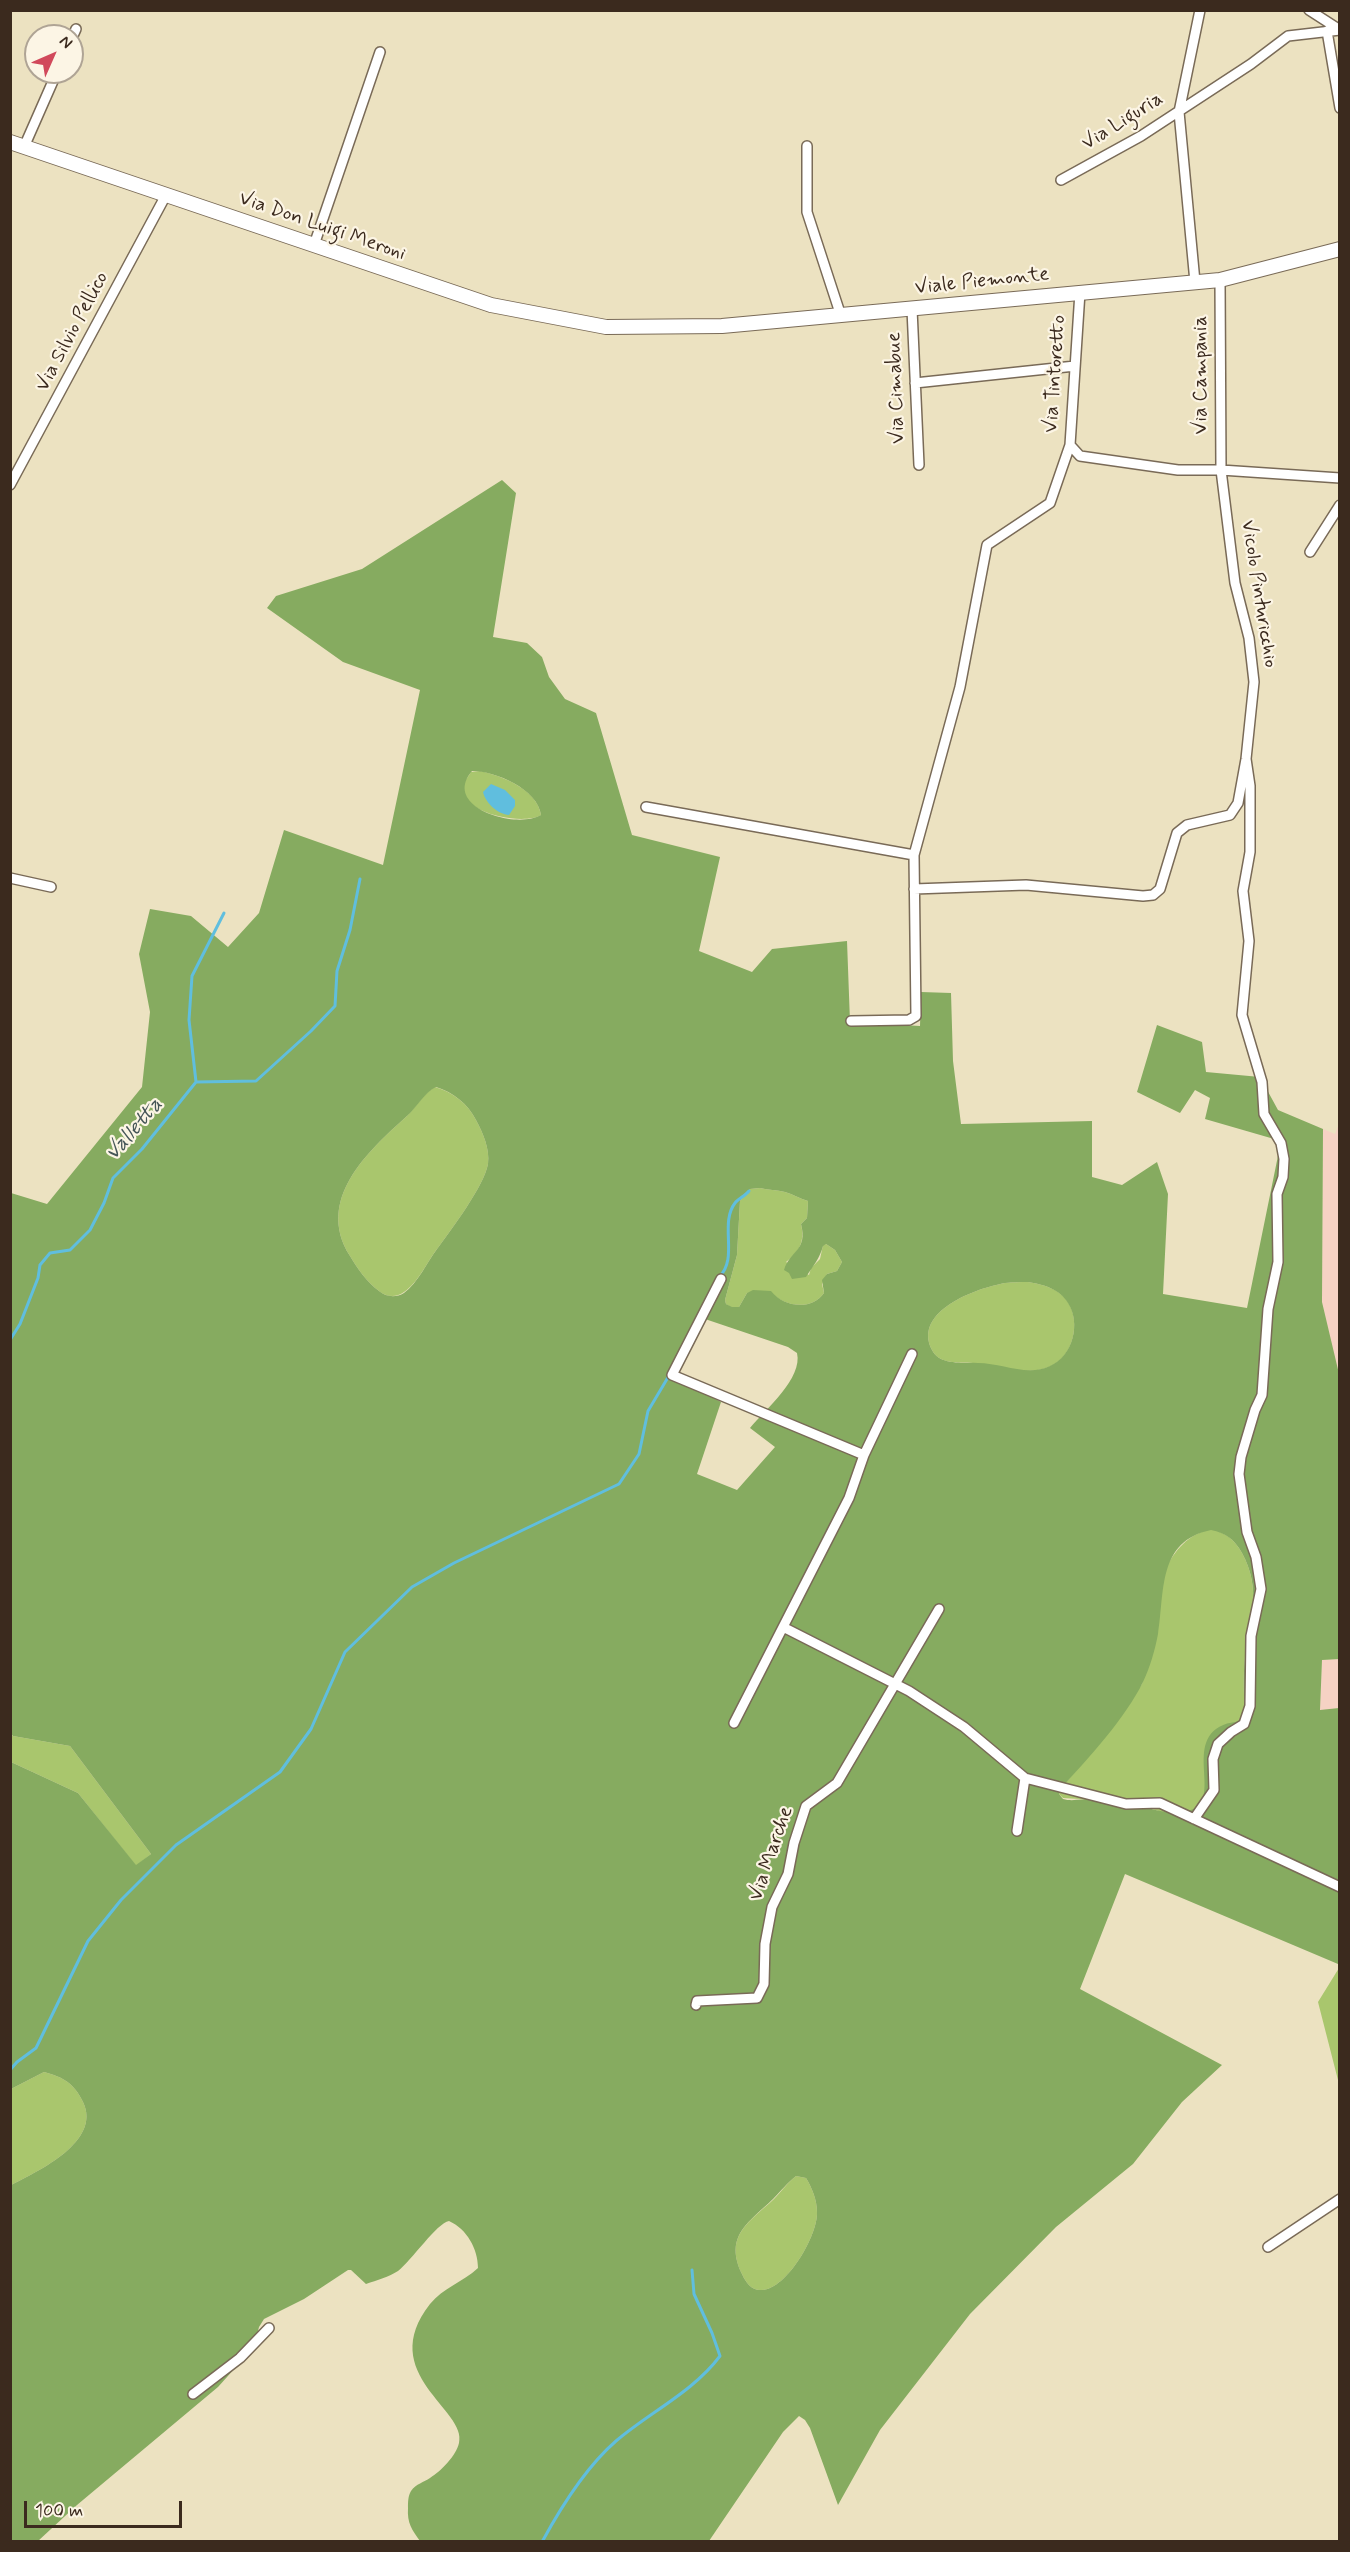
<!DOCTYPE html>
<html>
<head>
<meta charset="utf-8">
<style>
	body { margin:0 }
	#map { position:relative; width:1350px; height:2552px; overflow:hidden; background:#ece2c1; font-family:Mynerve,sans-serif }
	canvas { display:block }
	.frame { position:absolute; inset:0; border:12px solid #3b2a1e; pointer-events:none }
	.north { position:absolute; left:24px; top:24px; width:60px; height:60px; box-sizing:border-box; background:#fcf5e5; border:2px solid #afa495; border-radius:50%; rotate:45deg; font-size:16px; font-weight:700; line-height:24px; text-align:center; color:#3b2a1e }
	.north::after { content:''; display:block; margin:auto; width:21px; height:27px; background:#d1495b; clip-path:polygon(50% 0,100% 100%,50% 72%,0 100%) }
	.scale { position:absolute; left:24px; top:2501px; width:158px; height:27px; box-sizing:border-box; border:3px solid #3b2a1e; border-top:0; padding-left:8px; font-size:18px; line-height:21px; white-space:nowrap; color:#3b2a1e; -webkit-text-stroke:4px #fcf5e5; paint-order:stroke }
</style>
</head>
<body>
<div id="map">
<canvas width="1350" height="2552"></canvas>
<div class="frame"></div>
<div class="north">N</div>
<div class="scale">100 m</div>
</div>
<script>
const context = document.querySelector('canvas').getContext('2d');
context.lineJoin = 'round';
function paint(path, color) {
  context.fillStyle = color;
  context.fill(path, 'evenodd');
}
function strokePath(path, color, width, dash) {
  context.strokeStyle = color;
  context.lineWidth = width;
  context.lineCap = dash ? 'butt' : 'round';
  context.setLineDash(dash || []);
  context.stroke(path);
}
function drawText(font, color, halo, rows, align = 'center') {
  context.font = font + ' Mynerve,sans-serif';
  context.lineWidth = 4.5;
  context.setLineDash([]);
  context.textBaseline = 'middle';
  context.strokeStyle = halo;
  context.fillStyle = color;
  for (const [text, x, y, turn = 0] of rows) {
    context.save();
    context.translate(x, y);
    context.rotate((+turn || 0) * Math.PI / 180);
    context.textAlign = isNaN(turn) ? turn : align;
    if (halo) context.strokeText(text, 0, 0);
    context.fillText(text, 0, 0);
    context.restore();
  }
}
paint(new Path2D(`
	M1339,1124V1378L1322,1302L1323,1129L1335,1134Z
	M1339,1659V1708L1320,1711L1322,1660Z`), '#f6d2c4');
paint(new Path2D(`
	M480,771C502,776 537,789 541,815C523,826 456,813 463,784C465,780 469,776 471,772Z
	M435,1087C453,1092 468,1104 476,1120C483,1133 490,1149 488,1164C484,1186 451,1230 437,1249C427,1262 418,1283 404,1292C396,1298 386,1297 379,1291C367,1282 357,1268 350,1256C315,1200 367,1152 407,1116C416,1107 424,1093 435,1087Z
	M760,1188C768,1190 777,1190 785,1192C793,1194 800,1199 808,1201L807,1218L801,1224C805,1241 800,1251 786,1262L809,1275L811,1268L820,1259L823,1245L826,1244L835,1250L842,1262L837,1271L827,1274L822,1284L824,1293C812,1311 783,1307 770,1291L747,1293L739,1307L732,1308L726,1304L725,1300L737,1255L740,1201L750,1189Z
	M1028,1282C1042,1284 1060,1289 1068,1302C1081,1323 1073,1356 1051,1366C1028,1377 997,1366 973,1363C961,1362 939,1365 932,1350C912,1311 977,1288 1005,1283C1013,1282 1021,1282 1028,1282Z
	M1211,1529C1226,1533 1234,1539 1242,1553C1262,1590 1250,1617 1245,1656C1243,1678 1243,1699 1247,1720L1204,1762L1206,1788L1203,1800L1195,1809L1190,1811L1165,1813L1130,1802L1063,1798L1059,1794L1062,1787L1106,1735L1142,1684L1165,1570C1175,1550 1188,1534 1211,1529Z
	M10,1734L13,1736L70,1746L151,1854L136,1866L78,1793L11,1762Z
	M1339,1968V2084L1318,2002Z
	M44,2072C63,2077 74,2083 83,2102C102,2141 39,2171 11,2185V2089Z
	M796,2176L806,2178C812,2188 817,2200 817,2212C818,2235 787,2289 762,2290C752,2291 746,2283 742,2274C724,2236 748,2223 774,2199C782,2191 787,2183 796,2176Z`), '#a9c66d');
paint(new Path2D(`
	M502,480L516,493L493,637L527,643L542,657L549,677L565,699L596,713L632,835L720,857L699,951L752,972L772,949L847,941L850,1022L920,1026L921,992L951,993L953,1061L961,1124L1092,1121V1177L1122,1185L1157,1162L1168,1194L1163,1294L1247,1308L1281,1141L1205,1119L1210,1098L1195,1090L1180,1113L1137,1092L1157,1025L1202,1042L1206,1072L1260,1077L1278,1110L1323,1129L1322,1302L1340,1378V1659L1322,1660L1320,1710L1339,1708V1961L1338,1964L1125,1874L1080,1989L1222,2065L1182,2102L1133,2164L1056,2227L970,2314L880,2430L838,2505L810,2428L805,2420L799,2416L783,2432L709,2541H420C412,2530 407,2523 408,2508C408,2502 408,2496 411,2491C416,2484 424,2482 430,2478C441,2471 456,2456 459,2443C468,2410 375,2374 430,2304C443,2288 463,2282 478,2268C478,2249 467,2229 449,2221C437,2223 412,2260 398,2271C389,2277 377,2280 366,2284L351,2270H348L304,2299L264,2319L259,2327L254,2347L218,2387L77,2505L38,2541H11V2185C39,2171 102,2141 83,2102C74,2083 63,2077 44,2072L11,2089V1762L78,1793L136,1865L151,1854L70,1746L13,1736L11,1734V1193L47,1204L142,1087L150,1012L139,954L150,909L191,916L228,947L259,913L284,830L383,865L420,690L343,662L267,608L276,596L362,569ZM472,771C495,771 538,789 541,815C516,830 441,807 472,771ZM436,1087C453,1092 468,1104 476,1120C483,1133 490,1149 488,1164C484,1186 451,1230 437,1249C427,1262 418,1283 404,1293C396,1298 386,1297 379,1291C367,1282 357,1268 350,1256C315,1200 367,1152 407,1116C417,1107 424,1093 436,1087ZM760,1188C768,1190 777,1190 785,1192C793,1194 800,1199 808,1201L807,1218L801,1224C808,1251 790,1250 784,1270L789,1273L792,1279L806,1277C813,1266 820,1258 823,1246L826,1244L835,1250L842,1262L837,1271L827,1274L822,1280L824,1293C812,1311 783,1307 771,1291L753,1290L747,1293L739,1307H732L726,1304L725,1300L737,1255L740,1201L750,1189ZM1028,1282C1042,1284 1060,1289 1068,1303C1081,1323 1073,1356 1050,1366C1027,1377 1002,1363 978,1363C964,1362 940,1366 932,1350C912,1311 977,1288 1005,1283C1013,1282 1021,1282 1028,1282ZM705,1319L788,1347L797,1353C803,1378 766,1409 750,1428L775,1447L737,1490L697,1474L721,1402L687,1384L676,1371ZM1211,1530C1226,1533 1234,1539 1242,1553C1262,1590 1250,1617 1245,1656C1243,1678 1243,1699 1247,1720C1237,1722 1225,1722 1216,1729C1183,1754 1235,1818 1167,1812C1153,1811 1140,1804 1127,1802C1116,1800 1105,1799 1095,1799C1084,1798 1073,1802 1063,1799L1059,1794L1062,1787C1089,1758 1126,1717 1143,1682C1150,1667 1155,1650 1158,1634C1165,1592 1157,1541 1211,1530ZM796,2176L806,2178C812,2188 817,2200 817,2212C818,2235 787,2289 762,2290C752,2291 746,2283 742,2274C724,2236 748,2223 773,2199C781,2191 787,2183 796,2176Z`), '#86ab60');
paint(new Path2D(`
	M491,784L505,790L515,800V806L509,815C498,814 486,804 483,792Z`), '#60bede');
strokePath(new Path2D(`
	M196,1082L256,1081L311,1031L335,1006L337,971L350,930L360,879
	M719,1277C739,1258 719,1224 735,1203C738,1199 745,1196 749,1191
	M10,1340L20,1324L38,1278L40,1265L50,1253L70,1250L90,1230L104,1203L113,1178L142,1149L196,1082L189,1020L192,976L224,913
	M10,2070L17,2062L36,2048L88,1941L121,1900L176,1845L280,1772L311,1729L345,1652L412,1587L454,1563L619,1484L639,1454L648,1411L670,1374
	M542,2542C561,2507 586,2467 616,2441C650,2412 693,2392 720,2356L712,2333L694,2294L692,2270`), '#60bede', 3);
const street = new Path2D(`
	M1309,10L1340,30
	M1327,31L1340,108
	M72,38L76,29
	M807,146V212L841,316
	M24,147L57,72
	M1061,180L1141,136L1251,64L1288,36L1340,30
	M314,245L380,52
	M1195,282L1179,112L1200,10
	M1080,292L1070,445L1080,456L1178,470H1221L1340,478
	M912,309L919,465
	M915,383L1075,366
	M10,485L166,195
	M1310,552L1340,505
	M646,807L914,855
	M10,878L51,887
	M914,889L1026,885L1143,896L1153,895L1160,889L1177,833L1187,825L1230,815L1238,803L1246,759L1254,682L1249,638L1235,583L1221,470L1220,280
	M851,1021L909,1020L916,1016L914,855L960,687L987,545L1050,503L1070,445
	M721,1279L672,1375L864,1455L849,1498L783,1627L909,1691L964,1727L1025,1778L1126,1804L1160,1803L1340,1887
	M864,1455L912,1354
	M734,1723L783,1627
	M1194,1819L1214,1790L1213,1759L1218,1744L1231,1732L1244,1724L1250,1706L1251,1636L1261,1589L1256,1557L1247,1532L1239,1474L1241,1457L1255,1410L1262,1395L1268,1309L1278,1262L1277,1194L1283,1177L1284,1159L1281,1143L1264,1114L1262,1082L1242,1015L1249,941L1243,891L1250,852V786L1246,759
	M1017,1831L1025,1778
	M696,2005L697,2001L757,1998L764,1984L765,1944L772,1907L788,1874L794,1843L806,1806L837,1783L939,1609
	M1268,2247L1340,2199
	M193,2394L240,2358L269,2328`);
const secondary = new Path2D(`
	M10,142L491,305L606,327L722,326L1220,280L1340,249`);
strokePath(street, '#796a57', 12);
strokePath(secondary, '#796a57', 16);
strokePath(street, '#fff', 9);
strokePath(secondary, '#fff', 14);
drawText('20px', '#3b2a1e', '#fcf5e5', [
	["Via Liguria",1123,122,-32],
	["Via Don Luigi Meroni",322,227,19],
	["Viale Piemonte",982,282,-6],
	["Via Silvio Pellico",73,332,-62],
	["Via Tintoretto",1056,374,-86],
	["Via Campania",1202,375,-90],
	["Via Cimabue",897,388,-92],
	["Vicolo Pinturicchio",1258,594,81],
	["Via Marche",772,1854,-71]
]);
drawText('italic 21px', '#465658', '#fcf5e5', [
	["Valletta",135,1130,-49]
]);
</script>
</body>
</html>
